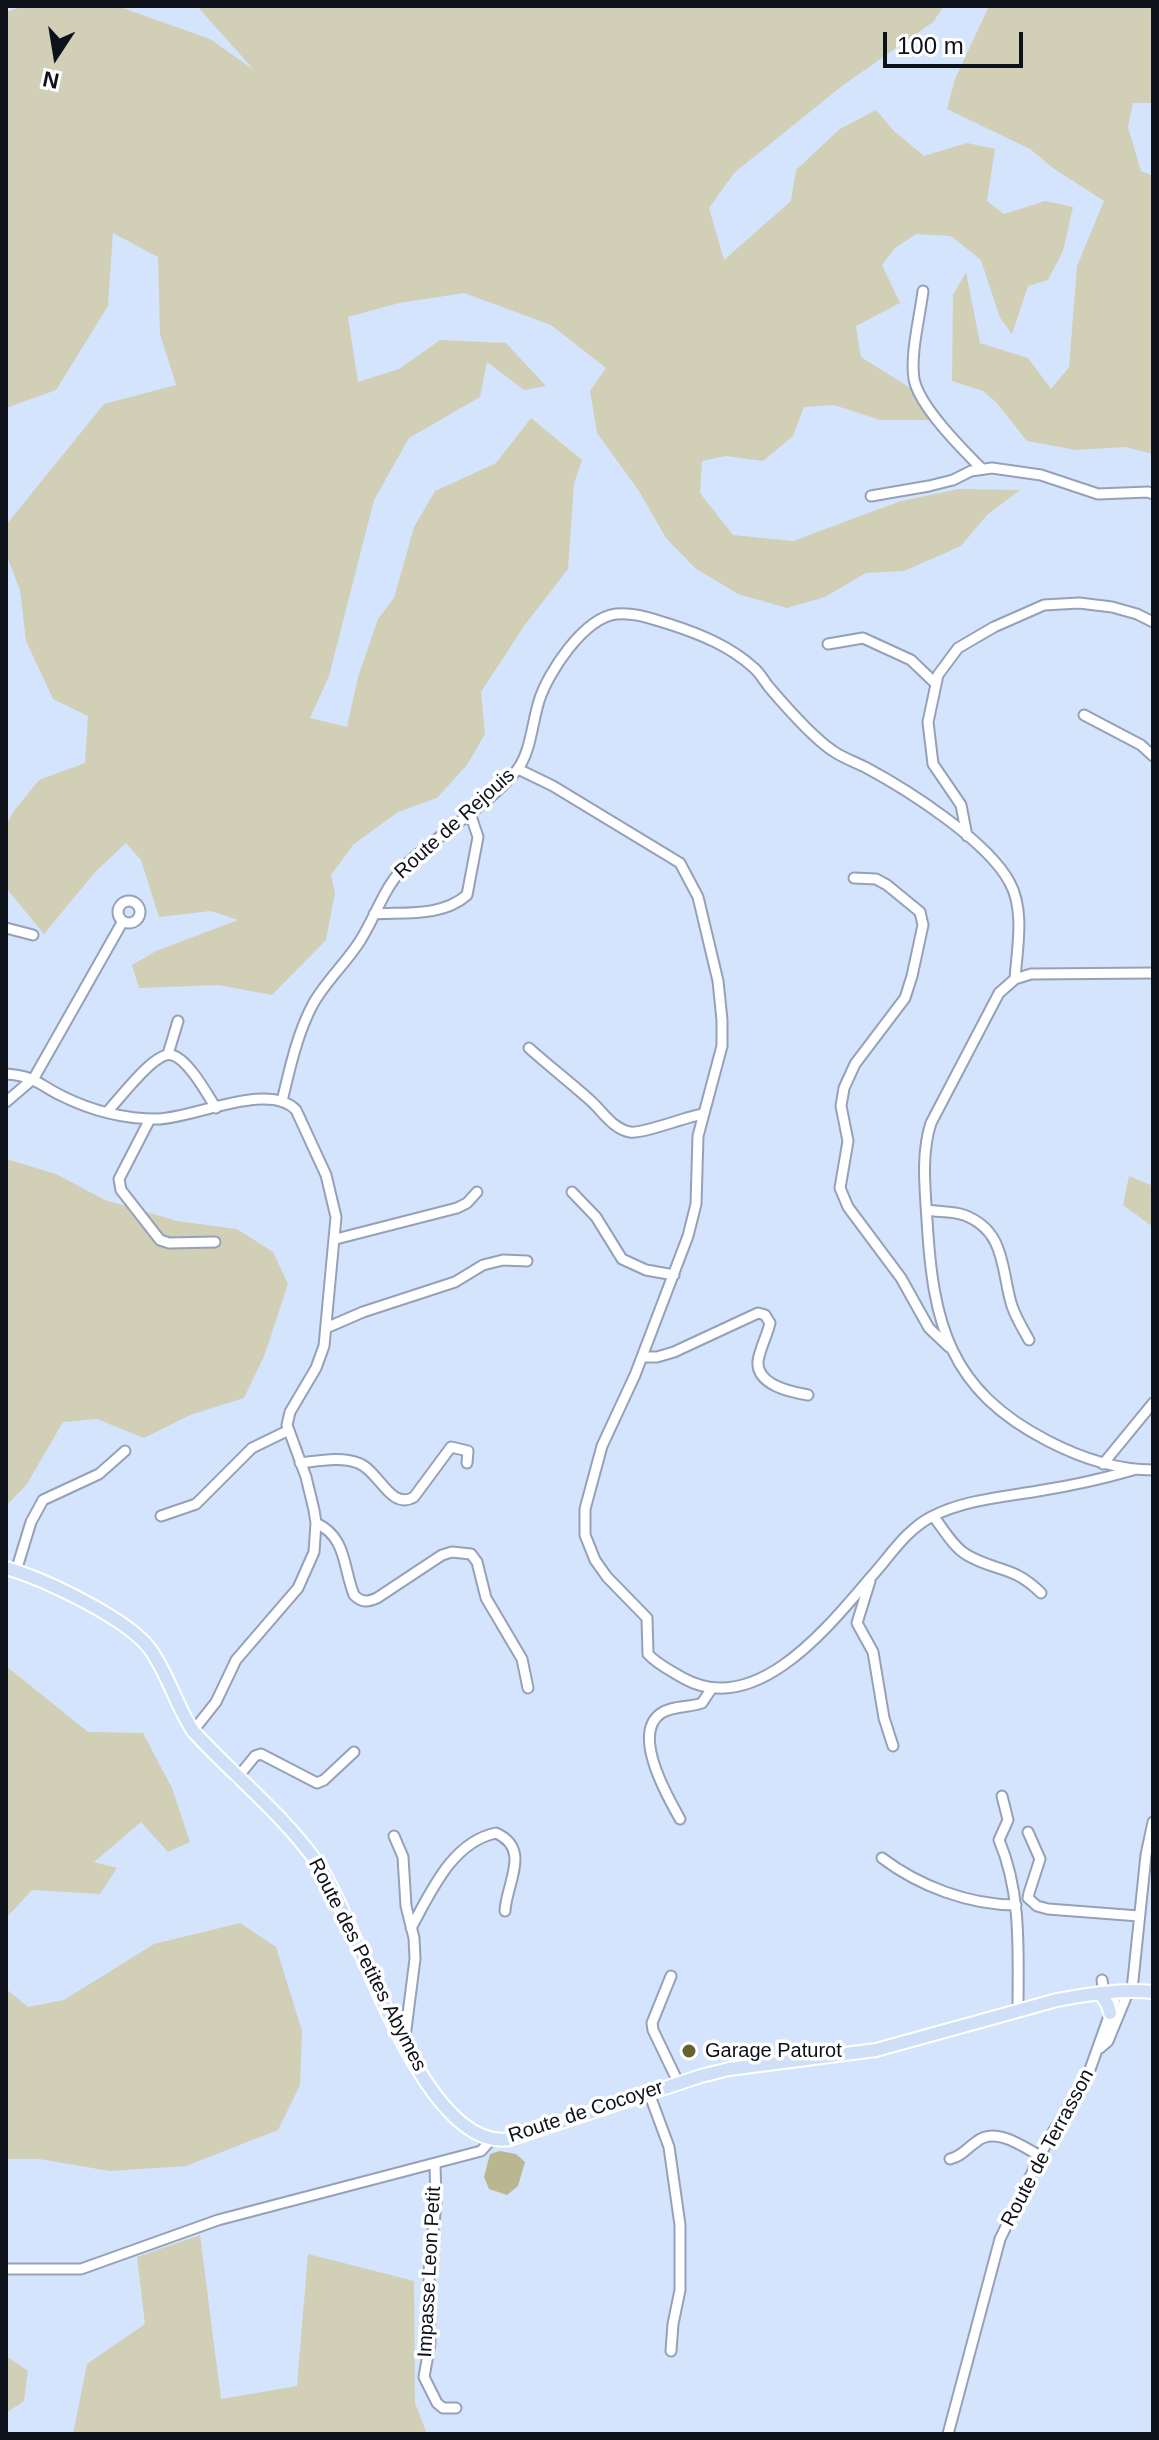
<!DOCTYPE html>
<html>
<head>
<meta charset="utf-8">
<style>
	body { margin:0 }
	#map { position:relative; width:1159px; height:2440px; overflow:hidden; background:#d5e4fd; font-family:Helvetica,sans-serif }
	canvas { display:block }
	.frame { position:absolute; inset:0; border:8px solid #0d111a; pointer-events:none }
	.north { position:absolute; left:16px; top:16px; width:80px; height:80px; -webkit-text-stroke:6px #fff; paint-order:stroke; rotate:192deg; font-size:22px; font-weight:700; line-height:32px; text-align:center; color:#0d111a }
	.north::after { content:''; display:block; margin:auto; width:28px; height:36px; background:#0d111a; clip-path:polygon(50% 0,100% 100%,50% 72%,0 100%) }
	.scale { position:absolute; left:883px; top:32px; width:140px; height:36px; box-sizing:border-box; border:4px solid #0d111a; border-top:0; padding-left:10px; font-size:24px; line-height:28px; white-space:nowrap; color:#0d111a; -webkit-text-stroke:6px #fff; paint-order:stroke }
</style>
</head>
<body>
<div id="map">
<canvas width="1159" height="2440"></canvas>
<div class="frame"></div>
<div class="north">N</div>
<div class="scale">100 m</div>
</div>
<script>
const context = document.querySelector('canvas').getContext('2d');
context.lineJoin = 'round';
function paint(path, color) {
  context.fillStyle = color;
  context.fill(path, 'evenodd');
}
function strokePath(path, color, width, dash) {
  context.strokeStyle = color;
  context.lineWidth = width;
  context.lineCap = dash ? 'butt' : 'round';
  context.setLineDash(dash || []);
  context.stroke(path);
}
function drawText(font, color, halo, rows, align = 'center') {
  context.font = font + ' Helvetica,sans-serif';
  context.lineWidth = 7;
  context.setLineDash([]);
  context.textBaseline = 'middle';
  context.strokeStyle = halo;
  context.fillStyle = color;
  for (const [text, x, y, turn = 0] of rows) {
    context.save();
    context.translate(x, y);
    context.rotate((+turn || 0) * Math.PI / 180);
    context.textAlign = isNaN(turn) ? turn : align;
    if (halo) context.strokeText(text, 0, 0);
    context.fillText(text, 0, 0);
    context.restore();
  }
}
paint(new Path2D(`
	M24,6H117L210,39L254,70L197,6H944L933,22L842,86L734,173L709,208L724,260L791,201L796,170L840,129L876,110L894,131L924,156L967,143L995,149L987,201L1004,214L1045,201L1073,207L1063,251L1048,280L1028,286L1012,334L1000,318L981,260L951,236L916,234L895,248L882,265L900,303L856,326L861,357L915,391L936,420H880L834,405L804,407L793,436L763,461L726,456L702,461L700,493L733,535L793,541L901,501L959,489L1020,490L987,515L961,546L904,571L866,573L825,597L787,608L738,594L695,568L666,538L639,491L597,433L590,391L606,368L551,325L464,293L399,303L348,317L358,382L399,369L440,340L506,343L546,386L524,390L487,362L480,397L409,438L374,500L329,676L310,718L347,727L358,677L378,619L394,598L414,527L435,491L496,463L531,418L582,460L574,484L568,569L524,626L481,692L485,734L467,765L437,798L398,812L354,844L331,875L335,893L326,940L272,995L218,985L139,988L132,965L156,951L238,920L211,911L159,917L141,860L126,843L96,871L44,934L6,888V825L14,811L39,780L85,763L88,716L53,699L26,641L20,590L6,554V525L104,404L176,385L160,334L158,257L113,233L108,306L56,390L6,408V12Z
	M989,6H1153V103H1133L1128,127L1141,171L1153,176V454L1125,447L1076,450L1027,441L996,402L983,391L952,381L953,295L966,272L980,343L1028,358L1051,389L1069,367L1077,266L1104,201L1053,168L1030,149L947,109L955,79Z
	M6,1159L56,1174L105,1200L177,1221L237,1229L273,1252L288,1284L265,1354L244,1398L190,1415L144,1438L97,1419L63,1422L27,1484L6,1506Z
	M1129,1176L1153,1186V1227L1123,1205Z
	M6,1666L88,1732L143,1733L172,1788L190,1842L168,1852L141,1822L94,1862L117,1868L100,1894L32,1890L6,1918Z
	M240,1923L276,1947L302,2031L300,2085L278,2130L186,2166L110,2171L39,2159H6V1989L28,2007L64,2000L154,1944Z
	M200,2235L221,2399L297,2386L308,2254L414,2281L415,2403L427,2434H73L87,2364L145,2324L137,2257Z
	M6,2356L28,2371L24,2401L6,2413Z`), '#d1cfb5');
paint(new Path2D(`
	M500,2151L516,2154L525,2162L518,2186L507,2195L489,2189L484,2177L490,2154Z`), '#bab68f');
const minor = new Path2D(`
	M923,291C920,316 910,354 914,379C919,406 962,449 982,469
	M871,496L929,486L953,480L971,471L992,468L1041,475L1098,494L1148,492L1153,494
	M828,644L863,638L911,660L935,683
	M1084,715L1141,745L1153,756
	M518,769L553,786L680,863L698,897L718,981L722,1020V1046L698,1136L696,1204L688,1236L635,1375L602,1446L585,1509V1535L595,1560L607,1577L647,1618L648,1654C658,1665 670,1670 683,1678C756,1719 829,1626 871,1577C890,1556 906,1530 931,1517C963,1500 1003,1497 1038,1491C1070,1486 1102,1479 1133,1470
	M967,836L961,805L933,764L928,722L938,675L958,648L994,627L1044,605L1079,603L1112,607L1137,614L1153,622
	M854,878L876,879L887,885L920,912L923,925L912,976L905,998L855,1064L844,1088L841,1106L848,1141L840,1188L848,1207L901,1278L929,1328L949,1347
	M118 912a11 11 0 1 1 22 0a11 11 0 1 1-22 0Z
	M374,914C405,912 442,917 467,895L478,837L471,816
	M6,928L33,935
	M1153,973L1031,974L1015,979L999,993L931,1123C921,1153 925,1188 927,1220C933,1324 949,1390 1048,1441C1081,1458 1116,1470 1153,1470
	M529,1048C549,1066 571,1083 591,1101C603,1112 613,1129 630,1132C643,1134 685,1117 703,1114
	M168,1054L178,1021
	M6,1074C36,1076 39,1085 62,1096C92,1111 125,1119 158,1119C194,1118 269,1081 296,1110L326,1175L336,1217L324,1346L316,1368L290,1412L287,1425L306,1477L314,1510L316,1523L314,1552L298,1588L236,1660L216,1702L193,1731
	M282,1101C290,1068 297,1034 313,1004C326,981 346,963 360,941C377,914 384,886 407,864C442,831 486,808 517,770C531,752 532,723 539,701C548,672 584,618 616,614C634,612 652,619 669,624C700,634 730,646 754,668C760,673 764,681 769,687C786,707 812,737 833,751C843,758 855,762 865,767C908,790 988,841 1010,883C1025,911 1017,949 1015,979
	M6,1102L34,1078L123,921
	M107,1112C119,1100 155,1050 172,1055C188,1059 207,1094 216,1108
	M150,1119L119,1179L121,1190L160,1240L169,1243L215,1242
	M572,1192L596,1217L622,1259L646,1270L674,1275
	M927,1210C938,1212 953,1211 964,1215C1007,1231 1001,1272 1012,1306C1016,1318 1023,1329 1029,1340
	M336,1239L457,1208L467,1203L477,1192
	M326,1328L363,1312L455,1282L483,1265L503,1260L527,1261
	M642,1357H657L674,1352L758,1313L765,1315L770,1323C767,1336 760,1348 758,1361C756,1385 790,1392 808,1395
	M300,1463C318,1461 341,1456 358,1463C379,1470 390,1511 414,1497L451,1447L468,1451L467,1463
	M1103,1464L1153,1403
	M161,1516L196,1504L252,1448L287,1431
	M933,1516C943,1528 953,1547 967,1555C996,1572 1013,1565 1041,1593
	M316,1523C347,1537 343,1568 354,1595C362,1603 368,1602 377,1598L442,1555L452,1552L471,1554L477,1562L486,1598L522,1659L528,1688
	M16,1571L31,1522L43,1500L99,1474L125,1451
	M870,1581L857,1623L873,1652L884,1718L893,1746
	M237,1778L255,1756L261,1754L317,1783L324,1780L354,1752
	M1002,1796L1008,1820L999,1840C1022,1894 1018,1953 1018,2011
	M680,1819C667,1796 632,1735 660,1714C672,1705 689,1708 702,1703L712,1688
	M1028,1832L1040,1859L1029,1893L1028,1898L1037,1906L1048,1909L1139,1916
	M394,1836L403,1857L406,1906L414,1938L415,1959L404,2045
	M882,1858C919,1886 969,1905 1016,1905
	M411,1928C431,1892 452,1842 496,1833C532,1849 506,1884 505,1911
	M671,1976L652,2023L653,2030L678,2082
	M1102,1980L1104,1992
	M1132,1990L1146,1855L1153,1822
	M1100,2048L1108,2041L1129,1990
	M649,2093L669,2147L680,2225V2290L673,2324L671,2351
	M950,2159C962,2156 966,2149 976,2142C995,2126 1022,2146 1040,2156
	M435,2164L436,2203L429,2271L430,2343L424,2377L437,2403L443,2408H456
	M6,2269H81L218,2220L481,2151L490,2141
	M948,2434L1000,2239L1047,2142L1088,2075L1118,1991`);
const major = new Path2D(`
	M6,1568C44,1579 127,1618 150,1649C168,1674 176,1705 193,1731C233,1775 284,1815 318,1864C358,1921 421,2154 510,2139L701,2076L729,2069L876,2050L1057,2000C1089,1994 1120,1989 1153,1992
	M1100,1993L1108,2005L1110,2013`);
strokePath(minor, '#94a1b9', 13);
strokePath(major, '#fff', 16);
strokePath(minor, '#fff', 9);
strokePath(major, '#d0dff8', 12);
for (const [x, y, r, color] of [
	[689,2051,8,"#68622f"]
]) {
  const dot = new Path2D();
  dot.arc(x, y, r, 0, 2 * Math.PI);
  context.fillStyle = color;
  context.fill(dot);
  strokePath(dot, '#fff', 3);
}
drawText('20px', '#0d111a', '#fff', [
	["Route de Rejouis",455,824,-42],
	["Route des Petites Abymes",367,1965,63],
	["Route de Cocoyer",586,2112,-18],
	["Route de Terrasson",1048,2148,-62],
	["Impasse Leon Petit",430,2272,-87]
]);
drawText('20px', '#0d111a', '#fff', [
	["Garage Paturot",705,2051]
], 'left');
</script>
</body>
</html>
